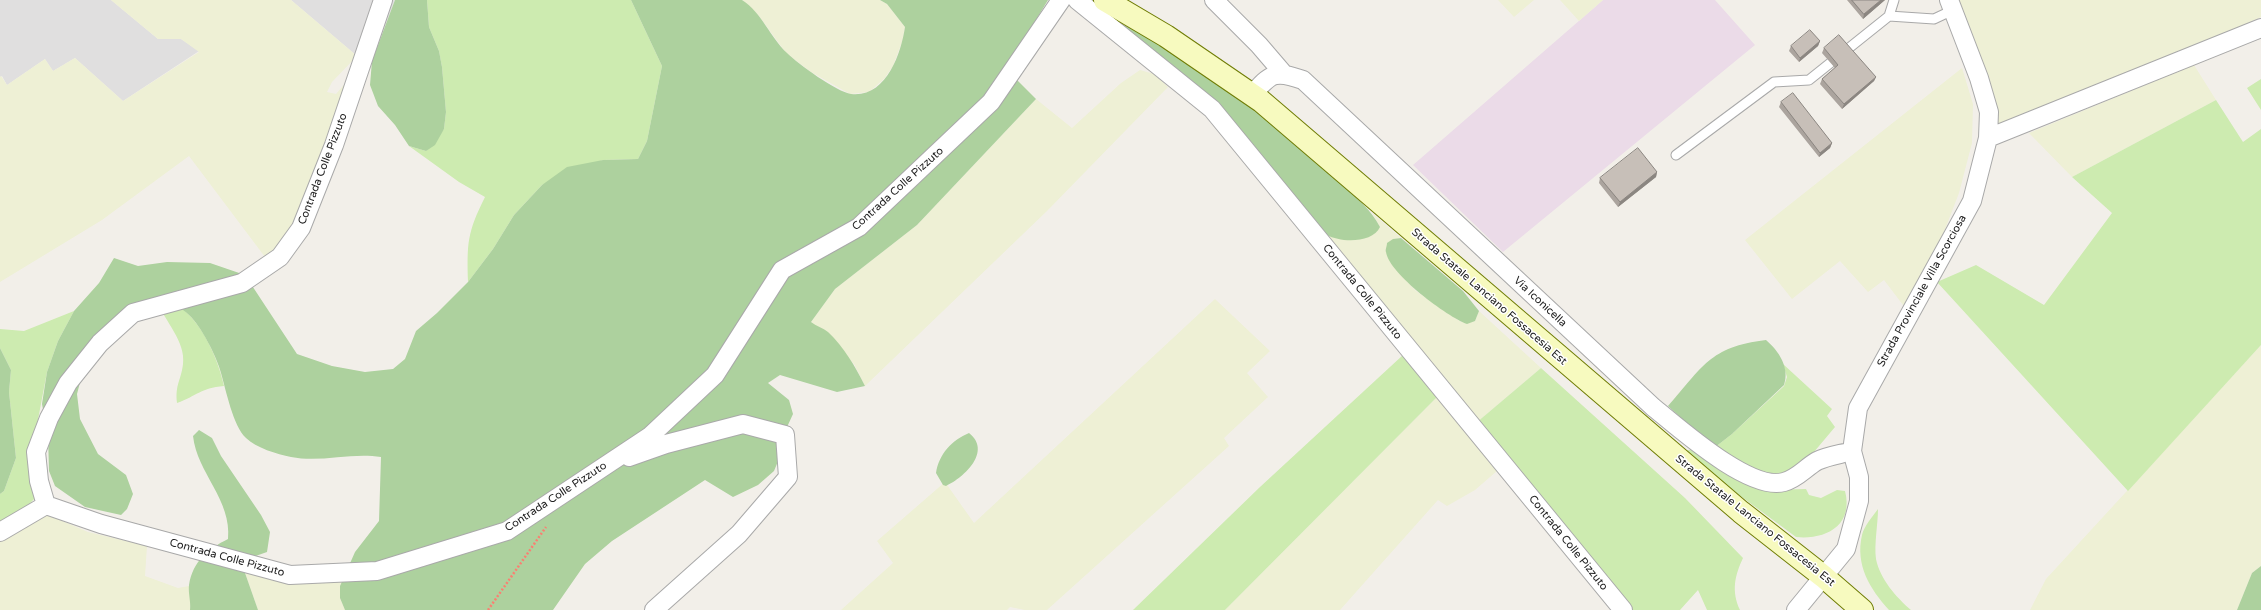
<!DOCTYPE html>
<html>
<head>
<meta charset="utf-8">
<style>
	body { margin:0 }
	canvas { display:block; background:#f2efe9 }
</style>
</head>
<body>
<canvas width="2261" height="610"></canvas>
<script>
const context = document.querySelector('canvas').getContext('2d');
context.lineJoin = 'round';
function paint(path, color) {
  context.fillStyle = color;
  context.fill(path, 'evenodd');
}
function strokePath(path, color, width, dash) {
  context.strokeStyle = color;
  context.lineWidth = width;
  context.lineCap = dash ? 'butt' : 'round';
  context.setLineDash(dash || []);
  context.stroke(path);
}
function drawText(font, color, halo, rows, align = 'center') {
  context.font = font + ' "Varela Round",sans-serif';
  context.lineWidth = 3;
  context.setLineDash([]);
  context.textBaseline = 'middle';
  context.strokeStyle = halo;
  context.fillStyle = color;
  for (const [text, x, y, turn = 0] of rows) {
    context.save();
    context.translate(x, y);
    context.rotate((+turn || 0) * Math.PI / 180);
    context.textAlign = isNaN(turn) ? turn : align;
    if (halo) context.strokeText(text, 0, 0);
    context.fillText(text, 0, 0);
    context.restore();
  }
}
paint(new Path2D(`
	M0,0H111L158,39H181L199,51L123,101L75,58L53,71L45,59L7,85L2,76L0,77Z
	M291,0H395L372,61L357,56Z`), '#e0dfdf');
paint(new Path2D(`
	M1603,0H1715L1755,45L1503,252L1413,165Z`), '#ebdbe8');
paint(new Path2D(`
	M111,0H291L357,56L332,82L327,92L336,94L348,80L299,218L283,246L265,257L189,156L102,220L0,282V77L1,76L7,85L45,59L53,71L75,58L123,101L199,52L181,39H158Z
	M742,0H880L887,4L905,27L902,42L893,66L884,79L869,92L850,94L811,72L786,53L759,16Z
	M1498,0H1534L1514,17Z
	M1560,0H1603L1579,21Z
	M1956,0H2261V17L2224,34L1993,127Z
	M2194,65L2216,100L2072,177L2029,133Z
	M1962,68L1973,104L1972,143L1959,193L1944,232L1906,309L1884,280L1868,292L1840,261L1792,299L1745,240Z
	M1140,70L1154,74L1168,87L1047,211L865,386L854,364L811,322L835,289L917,225L1036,99L1072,128L1121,83Z
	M1372,213L1401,238L1393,239L1406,280L1416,291L1461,322L1475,321L1479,311L1541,368L1476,423L1317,227L1328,236L1358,239L1380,227Z
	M1215,299L1270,351L1247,373L1268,397L1224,438L1229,446L1047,610H1025L1010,607L1007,610H841L893,563L877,541L945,482L974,523Z
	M2261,345V566L2252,573L2237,610H2030L2046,579Z
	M1438,396L1497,471L1475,490L1447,506L1438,500L1340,610H1225Z
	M44,513L88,532L147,546L145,576L178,588L189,586L191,600L190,610H0V542Z
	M245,573L305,584L342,580L340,586V598L345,610H258Z`), '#eef0d5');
paint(new Path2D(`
	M427,0H631L662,66L647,141L638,159L603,160L542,185L514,215L493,249L468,282C467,243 467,233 485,197L459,182L409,146L426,151L444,129L446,112L442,67L439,51L429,27Z
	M2261,79V110L2247,88Z
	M2216,100L2243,142L2261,129V345L2128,491L1937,282L1976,265L2044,305L2112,213L2072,177Z
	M167,299C174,304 184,309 190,316C207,334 219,363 224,386C200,388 197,396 177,403C175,384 181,381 183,364C186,342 165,321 157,302Z
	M74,311L58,341L47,372L37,425L36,497L12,522L0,529V494L4,491L16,458L9,392L11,370L0,348V329L24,331Z
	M1403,355L1438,396L1225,610H1133L1260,487Z
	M1783,364L1832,409L1827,416L1835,427L1803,465L1782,476L1753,470L1714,448L1732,434L1784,386L1787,377Z
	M1541,368L1685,498L1743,558C1735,575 1731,591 1740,610H1707L1698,590L1680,610H1627L1476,423Z
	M1697,448L1766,490L1806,489L1809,495L1821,498L1837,490L1845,491C1854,526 1825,540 1796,537L1681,452Z
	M1878,509C1878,524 1874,544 1876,559C1880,579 1896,597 1911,610H1889C1870,589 1855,565 1862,535C1864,526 1873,516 1878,509Z`), '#cdebb0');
paint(new Path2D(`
	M395,0H427L429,27L439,51L442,67L446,112L444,129L435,145L426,151L409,146L395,125L378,106L370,85L372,61Z
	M631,0H742C762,13 770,37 787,53C798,64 837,92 851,94C886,98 901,54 905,27L887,4L880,0H1048L1028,33L1016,79L1036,99L917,225L835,289L811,322C816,326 823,328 828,332C844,347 855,366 865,386L837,392L780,375L768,383L789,400L793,414L782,438L781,454L774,471L758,485L733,497L705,480L612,541L585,564L553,610H345L340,598V586L355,552L379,521L381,457C351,452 321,463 291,457C277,454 256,448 246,438C233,426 226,390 221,373C217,357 201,326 189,315C183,309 174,304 167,299L138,307L82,375L77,394L80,419L98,454L126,475L133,494L127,509L121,515L85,507L55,486L49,471L48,435L42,404L47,372L58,341L74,311L99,283L114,258L138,266L167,262L210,263L245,275L297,354L332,366L365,372L393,369L405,359L416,331L437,313L468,282L493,249L514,215L542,185L567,167L603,160L638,159L647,141L662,66Z
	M1128,23C1203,70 1280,120 1343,184C1357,198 1371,210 1380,227C1373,243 1341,243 1327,235C1323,233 1320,230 1317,227L1122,27Z
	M1401,238L1463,291L1479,311L1475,321L1467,324C1448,317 1389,274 1386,252C1385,250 1387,246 1387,243L1393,239Z
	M1766,340C1779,351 1790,368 1784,385L1732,434L1714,448L1668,406C1703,367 1709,347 1766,340Z
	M0,348L11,370L9,392L16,458L4,491L0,494Z
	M199,430L212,438L221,456L261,515L270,532L267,552L247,559L245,573L258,610H190C191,602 188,593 189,585C193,561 208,549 228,539C232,500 197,473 193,436Z
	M969,433C992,451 965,477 946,486L943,485L936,473C939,454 952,440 969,433Z
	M2261,566V610H2237L2252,573Z`), '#add19e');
const service = new Path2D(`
	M1889,16L1934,19L1953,10
	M1676,155L1774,82L1809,80L1889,16L1894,0`);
const minor = new Path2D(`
	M383,0L334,145L301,228L280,257L242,283L133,313L100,343L68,383L49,418L36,452L39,481L46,505L101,524L290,575L377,571L507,531L650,436L715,375L782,270L859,227L991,102L1061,0
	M1077,0L1212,109L1623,610
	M1214,0L1259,45L1283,73
	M1252,95C1271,73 1275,70 1303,80L1653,407C1679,428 1750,492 1784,482C1798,478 1805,468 1817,461C1827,456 1842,454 1852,451
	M1988,138L2261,28
	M629,457L666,444L743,424L785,435L788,477L739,534L654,610
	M0,532L46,505
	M1796,610L1846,549L1859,501V477L1852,451L1858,408L1972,201L1988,138L1989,112L1979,78L1949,0`);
const secondary = new Path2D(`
	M1105,0L1166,36L1261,101L1741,512L1824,577L1862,610`);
strokePath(service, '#a9a9a9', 11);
strokePath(minor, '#a9a9a9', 20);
strokePath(secondary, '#707d05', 24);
strokePath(new Path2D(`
	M488,610L546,527`), '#fa8072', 2.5, [2, 2]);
strokePath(service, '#fff', 9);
strokePath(minor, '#fff', 18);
strokePath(secondary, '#f7fabf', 22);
paint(new Path2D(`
	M1847,0H1885L1863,19Z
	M1820,41L1818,46L1799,62L1789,51L1791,46Z
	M1824,48L1876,77L1874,81L1842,109L1820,84L1822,79L1835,68L1822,53Z
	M1781,102L1832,143L1830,148L1819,157L1779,107Z
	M1657,172L1656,177L1618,207L1599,183L1600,178Z`), '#aba49e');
paint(new Path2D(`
	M1881,0H1885L1863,19L1864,14Z
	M1820,41L1818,46L1799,62L1800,58Z
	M1876,77L1874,81L1842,109L1844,104Z
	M1832,143L1830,148L1819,157L1820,153Z
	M1657,172L1656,177L1618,207L1620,202Z`), '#8b8681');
const building = new Path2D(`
	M1852,0H1881L1864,14Z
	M1810,30L1820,41L1800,58L1791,46Z
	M1839,35L1876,77L1844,104L1822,79L1838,65L1824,48Z
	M1793,93L1832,143L1820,153L1781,102Z
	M1638,148L1657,172L1620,202L1600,178Z`);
paint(building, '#c7bfb8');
strokePath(building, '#8b8681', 1);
drawText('11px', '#222', '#fff', [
	["Contrada Colle Pizzuto",323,169,-69],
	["Contrada Colle Pizzuto",898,189,-42],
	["Strada Provinciale Villa Scorciosa",1922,291,-61],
	["Contrada Colle Pizzuto",1362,292,51],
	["Strada Statale Lanciano Fossacesia Est",1489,297,41],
	["Via Iconicella",1540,302,43],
	["Contrada Colle Pizzuto",556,497,-33],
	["Strada Statale Lanciano Fossacesia Est",1755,521,39],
	["Contrada Colle Pizzuto",1568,543,51],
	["Contrada Colle Pizzuto",227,558,15]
]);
</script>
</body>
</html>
